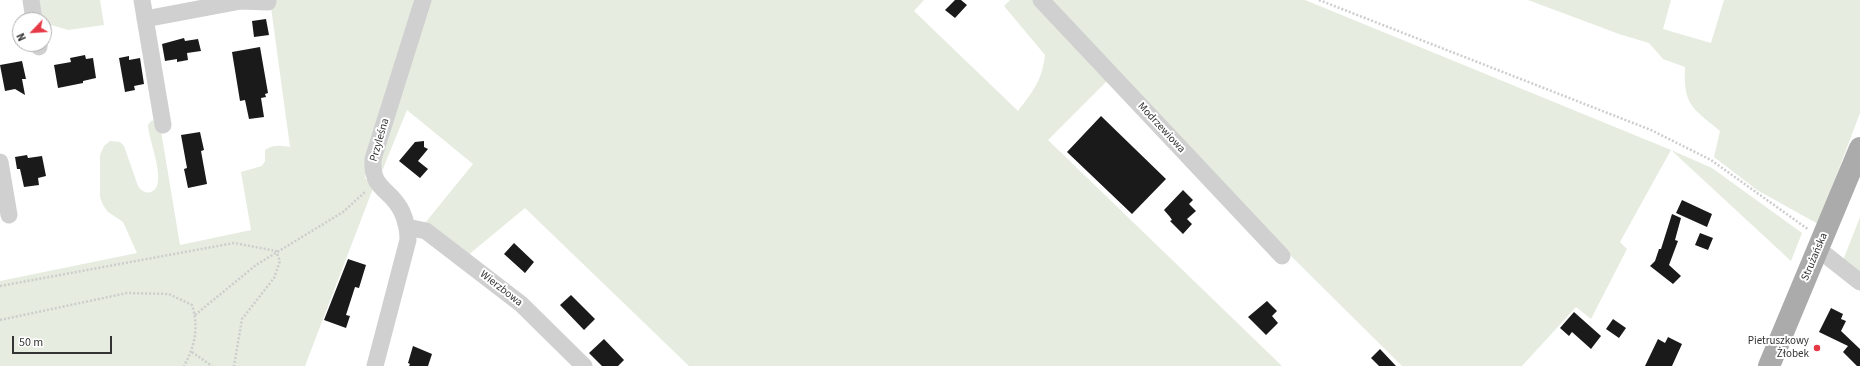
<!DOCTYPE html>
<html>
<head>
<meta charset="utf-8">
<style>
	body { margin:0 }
	#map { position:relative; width:1860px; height:366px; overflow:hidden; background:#fff; font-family:"Source Sans 3",sans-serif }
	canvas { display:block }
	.north { position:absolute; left:12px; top:12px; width:40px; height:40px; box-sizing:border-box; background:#fff; border:1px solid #adadad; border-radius:50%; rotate:245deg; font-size:11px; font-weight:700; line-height:16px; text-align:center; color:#333 }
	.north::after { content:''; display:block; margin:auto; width:14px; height:18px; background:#e63946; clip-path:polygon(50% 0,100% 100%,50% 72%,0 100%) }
	.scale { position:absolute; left:12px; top:336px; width:100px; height:18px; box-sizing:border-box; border:2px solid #333; border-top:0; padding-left:5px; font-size:12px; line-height:14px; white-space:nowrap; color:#333; -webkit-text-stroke:3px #fff; paint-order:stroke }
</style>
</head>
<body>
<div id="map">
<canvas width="1860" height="366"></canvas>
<div class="north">N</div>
<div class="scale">50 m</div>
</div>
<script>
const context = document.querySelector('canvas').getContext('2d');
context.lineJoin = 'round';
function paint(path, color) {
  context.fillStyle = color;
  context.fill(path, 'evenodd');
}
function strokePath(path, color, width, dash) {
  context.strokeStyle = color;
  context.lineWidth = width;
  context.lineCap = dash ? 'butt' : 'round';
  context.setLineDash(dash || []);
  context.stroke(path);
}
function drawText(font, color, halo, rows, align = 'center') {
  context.font = font + ' "Source Sans 3",sans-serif';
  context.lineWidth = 4;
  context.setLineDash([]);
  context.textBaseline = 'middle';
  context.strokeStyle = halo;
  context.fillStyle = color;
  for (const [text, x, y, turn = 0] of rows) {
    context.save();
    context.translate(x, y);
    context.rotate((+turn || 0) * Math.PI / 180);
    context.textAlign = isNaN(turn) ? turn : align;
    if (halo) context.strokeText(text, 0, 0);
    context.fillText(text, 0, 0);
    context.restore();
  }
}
paint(new Path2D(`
	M35,0H100L104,25L68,30L51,25L44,26V20H38Z
	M270,0H420L369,158L365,178L374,186L305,366H0V281L137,253L123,222L108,212L103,205L100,197V155L104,146L110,141L120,142L124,146L138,186C141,190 145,194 151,192C169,186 148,139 148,125L151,121L159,119L180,245L251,230L241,172L262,166L265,161V150C274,144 280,146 290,147Z
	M430,0H924L914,11L1018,111C1033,91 1042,81 1045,55L1004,6L1010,0H1034L1108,80L1048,140L1282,366H689L525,208L467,256L425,223L473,164L407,110L382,171L377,166Z
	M1051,0H1305L1671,150L1712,168L1802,233L1791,261L1671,150L1620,242L1627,249L1591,319L1576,307L1522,366H1402L1291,256Z
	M1528,0H1671L1663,29L1711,43L1724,0H1860V113L1818,224L1757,190L1714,157L1720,131C1693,108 1683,106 1685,67L1663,59L1649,43L1619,34Z
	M1860,217V278L1842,263Z`), '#e6ecdf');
paint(new Path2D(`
	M955,0H961L967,5L955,18L945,10Z
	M266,19L269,35L254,37L252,21Z
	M184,38L185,41L198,39L201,51L187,53L188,60L177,62V59L165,61L162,44Z
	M260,47L268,93L265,94L266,97L261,98L264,117L249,119L245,100L240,101L232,52Z
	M85,55L86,59L93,58L96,78L83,81V83L58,88L54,65L71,62L70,58Z
	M129,56V60L140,58L144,84L134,86L135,90L125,92L119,58Z
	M22,61L26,79H22L25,95L15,89L5,91L0,65Z
	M1101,116L1166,179L1132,214L1067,152Z
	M200,132L204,150L201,151L207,184L188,188L184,169L187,168L181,135Z
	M424,141V147L428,149L418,161L428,169L420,178L399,161L415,142Z
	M27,155L28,158L42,156L46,176L38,178L39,185L24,187L20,169H17L15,157Z
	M1183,190L1193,200L1189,204L1196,211L1187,219L1192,224L1183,234L1170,221L1172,220L1170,217L1164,210Z
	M1682,200L1712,214L1707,227L1676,213Z
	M1672,214L1681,218L1675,240L1678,241L1669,265L1681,276L1673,284L1650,266L1655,261L1659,249H1661Z
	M1700,233L1713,238L1708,250L1695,245Z
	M514,243L534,262L525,273L504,254Z
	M348,259L366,265L359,288L355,287L346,315L350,316L346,328L324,320Z
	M571,295L595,319L584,330L560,305Z
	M1267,301L1277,311L1272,316L1278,323L1266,335L1248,317Z
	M1831,308L1843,314L1841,319L1846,321L1841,331L1860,349V366H1857L1843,352L1848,346L1819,332Z
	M1574,312L1601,336L1591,349L1572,332L1569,336L1560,328Z
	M1613,319L1626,328L1619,338L1606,329Z
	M1668,337L1682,344L1672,366H1645L1658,339L1665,343Z
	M604,339L624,360L618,366H602L589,353Z
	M413,346L432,354L428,366H409L410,364L408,363Z
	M1380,349L1396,366H1379L1371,358Z`), '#1a1a1a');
strokePath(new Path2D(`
	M1319,0L1651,130L1711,160L1809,230
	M0,286L234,243L276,251L280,261L274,278L242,319L234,366
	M195,315L256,265L343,212L366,191
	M0,320L127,293L169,294L192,305C199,327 195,346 184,366
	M192,352L212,366`), '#cdcdcd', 2.5, [2, 2]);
strokePath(new Path2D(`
	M31,0L34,20
	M142,0L163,125
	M1041,0L1282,256
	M145,19L241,1L268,2
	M39,44V47
	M0,162L9,215
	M407,227L426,231L521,304L584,366
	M1818,251L1827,256L1860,282
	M375,366L408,240C408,230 406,221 402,212C391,188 371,191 373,159L423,0`), '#d0d0d0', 17);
strokePath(new Path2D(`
	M1769,366L1860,148`), '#ababab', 22);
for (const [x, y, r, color] of [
	[1817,348,4,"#e63946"]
]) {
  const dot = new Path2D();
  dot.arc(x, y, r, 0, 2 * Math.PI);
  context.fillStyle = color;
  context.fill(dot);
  strokePath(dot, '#fff', 1.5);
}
drawText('11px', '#333', '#fff', [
	["Modrzewiowa",1161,128,47],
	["Przyleśna",380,140,-74],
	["Strużańska",1815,257,-67],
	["Wierzbowa",501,289,38]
]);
drawText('11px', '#333', '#fff', [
	["Pietruszkowy",1809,342],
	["Żłobek",1809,355]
], 'right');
</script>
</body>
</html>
